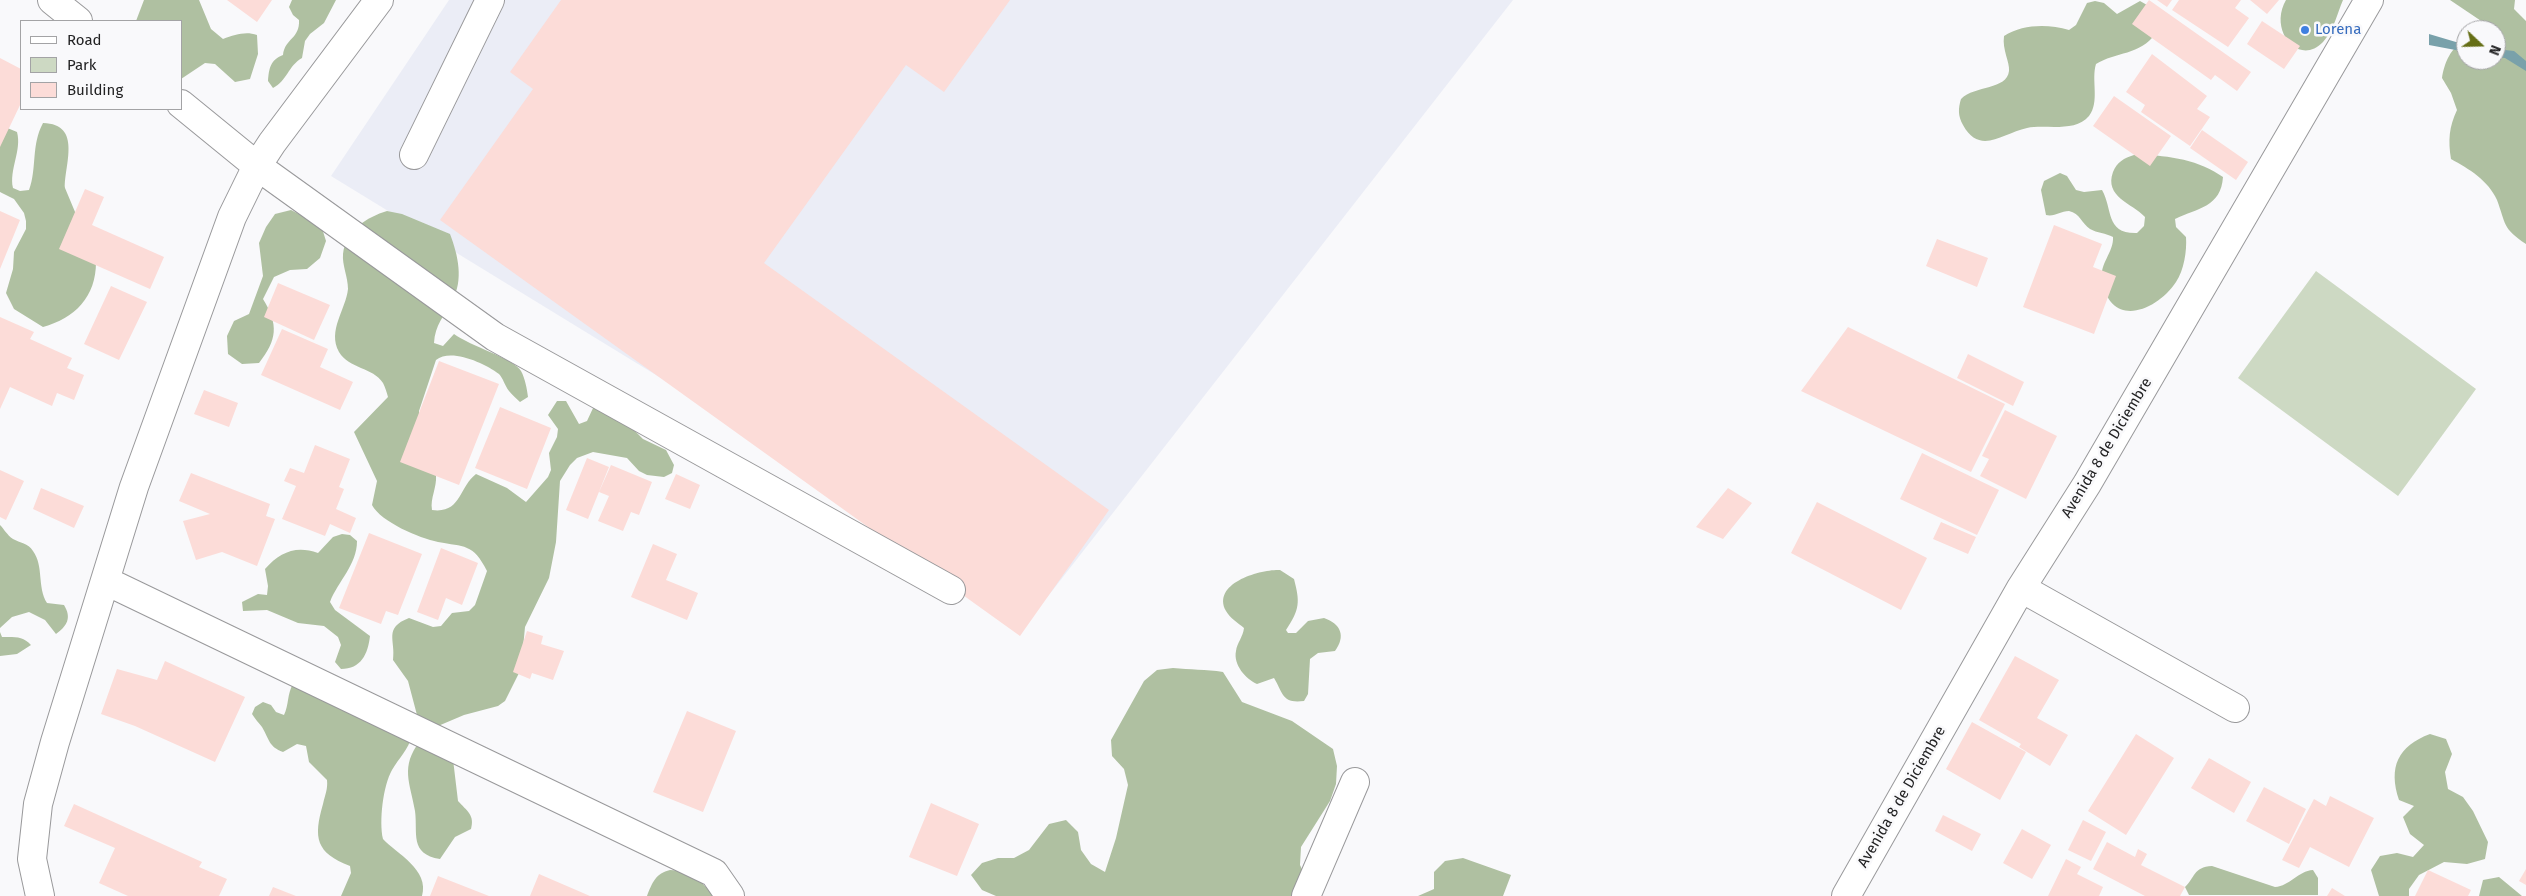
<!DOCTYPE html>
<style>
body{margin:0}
#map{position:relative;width:2526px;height:896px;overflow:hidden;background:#f9f9fb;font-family:"Fira Sans",sans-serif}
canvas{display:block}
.legend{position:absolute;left:20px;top:20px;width:162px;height:90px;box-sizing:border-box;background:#f9f9fb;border:1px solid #a3a3a5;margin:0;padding:6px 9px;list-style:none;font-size:15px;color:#222223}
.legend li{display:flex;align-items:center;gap:10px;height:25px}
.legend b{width:25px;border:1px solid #a3a3a5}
.north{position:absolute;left:2456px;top:20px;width:50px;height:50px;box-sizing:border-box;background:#f9f9fb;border:1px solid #a3a3a5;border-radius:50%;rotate:111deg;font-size:14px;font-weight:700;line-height:20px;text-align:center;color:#222223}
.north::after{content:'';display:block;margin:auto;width:18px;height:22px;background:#656e15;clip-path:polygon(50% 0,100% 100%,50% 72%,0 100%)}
</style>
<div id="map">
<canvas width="2526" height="896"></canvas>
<ul class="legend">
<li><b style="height:6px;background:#fff"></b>Road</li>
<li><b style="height:14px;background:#cdd9c3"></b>Park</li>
<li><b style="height:14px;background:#fcdcd8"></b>Building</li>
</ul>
<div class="north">N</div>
</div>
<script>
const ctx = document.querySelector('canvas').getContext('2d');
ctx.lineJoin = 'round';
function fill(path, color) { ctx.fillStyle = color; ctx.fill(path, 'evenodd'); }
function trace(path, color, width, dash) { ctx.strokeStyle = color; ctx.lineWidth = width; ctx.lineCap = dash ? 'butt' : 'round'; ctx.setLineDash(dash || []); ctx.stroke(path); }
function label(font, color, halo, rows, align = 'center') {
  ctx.font = font + ' "Fira Sans",sans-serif'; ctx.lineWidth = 5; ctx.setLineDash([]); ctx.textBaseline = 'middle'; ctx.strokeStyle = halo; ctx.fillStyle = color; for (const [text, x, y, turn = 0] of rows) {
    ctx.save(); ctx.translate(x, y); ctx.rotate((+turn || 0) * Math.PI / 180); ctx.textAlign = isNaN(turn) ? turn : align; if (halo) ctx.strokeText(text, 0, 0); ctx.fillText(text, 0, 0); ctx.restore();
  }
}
const built = new Path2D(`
 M449,0H1513L1038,609L331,176Z`);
const green = new Path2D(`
 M2316,271L2476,389L2398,496L2238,378Z`);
const forest = new Path2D(`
 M144,0H199L211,29L223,39C235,35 245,31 257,35L258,54L250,79L235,82L215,64L205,63L181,79V21H136Z
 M292,0H336L324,23L310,34L305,41L302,58C288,66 287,81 273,88L268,81C269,69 270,60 283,55C285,38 300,39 299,20L293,15L289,7Z
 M2286,0H2343C2337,14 2334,30 2323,42C2299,67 2268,31 2286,0Z
 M2450,0H2515L2514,9L2526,21V244C2502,228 2506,224 2497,200C2488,180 2469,169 2451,159C2448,140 2449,127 2457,110L2451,93L2442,78C2444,64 2451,45 2466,42V60H2496V36L2502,35Z
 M2095,1L2104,3L2117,14L2140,1L2147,5L2155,34C2141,55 2115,52 2096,64C2091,80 2100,102 2089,116C2075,133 2045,124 2027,128C2003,133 1980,156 1963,125C1958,116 1958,109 1961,99C1975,85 2007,90 2009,71C2010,62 2002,50 2004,36C2023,24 2048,24 2069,30L2076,25L2087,3Z
 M43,123C83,124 64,166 65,188L96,262C96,297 75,318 43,327L14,309L6,293L13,269L14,252L26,229V221L24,213L14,199L0,192V125L17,132C22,151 9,169 13,188L20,191L29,190C37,168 31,145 43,123Z
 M2134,155C2162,154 2199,159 2223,177C2221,207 2198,208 2175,219L2176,227L2186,237C2187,251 2184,270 2176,282C2156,312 2110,329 2102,280C2099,264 2114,252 2113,237C2106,233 2097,233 2090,229C2082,224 2080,213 2069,211C2060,211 2055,217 2046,215L2041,190L2044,181L2060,173L2067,176L2076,190L2084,192L2102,190C2113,209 2105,234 2137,233L2144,226L2145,217C2132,203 2104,197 2113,172C2117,162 2124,158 2134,155Z
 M291,210L321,225L326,241L320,258L307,269L290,270L274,277L263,299C279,325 277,340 259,363L242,364L228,354L227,336L234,321L249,314L263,276L259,243L266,227L275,214Z
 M387,211L402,214L450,234C458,255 464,280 452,301C444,316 435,325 434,343L443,346L454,334C470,346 515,359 521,371C525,378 527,389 528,397L520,402C516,398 512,395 509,391C505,386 503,378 499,374C484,363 451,348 436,360L419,411V420L436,475C437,488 430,498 432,510C461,514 459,487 476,474L507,488L526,502L548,477L551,470L549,453L557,437L558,429L548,415L557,401H566L579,424L587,421L594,406L631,427L643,439L666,450L674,465L672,473L664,477L647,475L639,471L627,458L593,452L577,458L570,465L560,481L556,542L549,578L525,627L521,669L505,701L498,706L464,715L438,726L417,715L408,681L393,660C396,640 383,628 409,618L433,627L441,626L452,613L469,611L475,605L487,571C473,543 464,547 438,542C419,538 381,522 372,505L377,481L354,432L388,397C387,393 385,387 383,383C373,367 349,369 339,352C327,331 346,309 348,289C348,277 342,265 343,254C346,230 367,217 387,211Z
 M0,525C4,529 7,535 13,539C20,543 28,543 33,551C44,566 37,587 47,603L64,605C72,618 67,626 56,634L45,620L29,612L12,617L0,628Z
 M342,534L350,535L357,541C357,565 338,581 330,602L335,610L370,636C368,654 361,669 341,669L335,662L341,645L338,637L324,626L298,623L267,610L243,611L242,602L258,594L267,595L268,586L265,569C280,552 296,545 318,553L333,537Z
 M1280,570L1294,579C1300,602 1300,609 1286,630L1288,633H1296L1308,621L1324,618C1341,624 1346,636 1335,651L1318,653L1310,659L1308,694L1304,701C1282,704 1283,693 1274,678L1257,684C1246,679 1233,665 1236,651C1237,643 1243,637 1244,628C1238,623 1230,618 1226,611C1211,583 1261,569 1280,570Z
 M0,632L2,637C15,637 23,636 31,645L17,654L0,656Z
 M1173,668C1190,670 1206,669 1223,672L1242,702L1292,721L1333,749L1337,766L1336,784L1330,801L1301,847L1300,865L1307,880L1301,896H996L982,890L971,875L982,863L998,858H1014L1029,850L1049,824L1066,820L1078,832L1081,850L1091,864L1105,872L1116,838L1128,785L1124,769L1112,756L1111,740L1144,681L1157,670Z
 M293,684L412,736C408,750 399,758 392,770C383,786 379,821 383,839C396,853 430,870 422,896H341L351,873L350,866C316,853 313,838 323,804C325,795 328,789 327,780L309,762L306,746L297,744L283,752C269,747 269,739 262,727C259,723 255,719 252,714L255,707L263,702L271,705L276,712L284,715C289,705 287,694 293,684Z
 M2430,734L2446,739L2452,754L2445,772L2448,789L2463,797L2473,811L2488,842L2485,859L2467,864L2444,862L2419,875L2409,889V896H2379L2371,870L2380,856L2397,853L2413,857L2424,845L2410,834L2403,817L2414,806L2399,800C2388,767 2398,746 2430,734Z
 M420,741L452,751L458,801C467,811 475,815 471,829L455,837L440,859C409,854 418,833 415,811C410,782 400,767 420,741Z
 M1463,858L1511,875L1503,896H1418L1434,889V872L1445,861Z
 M2212,866L2275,887C2290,886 2298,871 2313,870L2318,878V895H2189L2185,887C2195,878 2193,867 2212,866Z
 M670,870C688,870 704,882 713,896H647C652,883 656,873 670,870Z
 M2499,877L2522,896H2479L2483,880Z`);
const water = new Path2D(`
 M2429,34L2466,45V52L2429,45Z
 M2496,49L2514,51L2526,61V71L2505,58L2496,57Z`);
const building = new Path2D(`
 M227,0H272L257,22Z
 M561,0H1010L944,92L906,65L764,263L1109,510L1020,636L440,220L533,89L510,72Z
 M2149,0L2251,72L2237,91L2215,75L2211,80L2132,24Z
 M2157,0H2172L2167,7Z
 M2179,0H2241L2235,8L2249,18L2228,47L2172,10Z
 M2250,0H2279L2267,14Z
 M2262,21L2300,46L2284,69L2247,44Z
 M2152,54L2207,96L2197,109L2210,117L2190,146L2141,112L2145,105L2126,92Z
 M0,58L21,69V103L0,147Z
 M2114,96L2171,136L2150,166L2093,126Z
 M2202,130L2248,162L2236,180L2190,148Z
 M85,189L104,197L92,225L164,257L150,289L59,249Z
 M0,211L20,220L0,269Z
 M2054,225L2102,244L2093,267L2116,276L2094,334L2023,307Z
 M1937,239L1988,258L1977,287L1926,266Z
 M278,283L330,305L314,340L264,317Z
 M111,286L147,302L119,360L84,344Z
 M0,317L34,332L30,339L72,358L67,368L84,375L74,400L57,393L52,406L10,387L0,409Z
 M1848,327L2005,404L1971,472L1801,391Z
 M282,329L328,349L320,367L353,382L340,410L261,375Z
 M1968,354L2024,382L2013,406L1957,378Z
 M439,361L499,384L459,485L400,462Z
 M204,390L238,403L229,427L194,414Z
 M500,407L551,428L527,489L475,468Z
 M2005,410L2057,436L2026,499L1980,476L1989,459L1982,456Z
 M315,445L350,459L339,487L344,489L336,509L356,518L350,533L330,524L325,536L282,519L296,486L284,481L290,468L304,473Z
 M1922,453L1999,490L1977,535L1900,499Z
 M587,458L609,467L588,519L566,510Z
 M611,465L652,482L639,515L631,512L623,531L598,521L609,496L599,492Z
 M0,470L24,481L6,520L0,517Z
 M191,473L270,504L266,516L275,519L257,566L222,552L196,560L183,521L210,514L179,501Z
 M676,474L700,485L690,509L665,499Z
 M41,488L84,506L74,528L33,509Z
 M1728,488L1752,503L1723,539L1696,527Z
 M1817,502L1927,558L1901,610L1791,553Z
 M1941,522L1976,537L1968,554L1933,539Z
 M369,533L422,554L398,615L386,611L381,624L339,608Z
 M653,544L677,554L666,580L698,593L687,620L631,597Z
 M441,548L478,563L462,605L446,598L438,620L417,612Z
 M527,631L543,636L541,644L564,651L553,680L532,673L530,679L513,672Z
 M2015,656L2059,680L2037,718L2068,735L2050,766L2019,747L2021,744L1979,720Z
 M165,661L245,697L215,762L135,726L101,714L117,669L157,680Z
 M687,711L736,731L703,812L653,792Z
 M1972,722L2026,752L2000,800L1946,769Z
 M2136,734L2174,758L2126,835L2088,811Z
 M2209,758L2251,782L2234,813L2191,788Z
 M2264,787L2306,809L2289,844L2246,821Z
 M2330,796L2374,818L2349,867L2310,847L2299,868L2282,860L2314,799L2326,806Z
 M931,803L979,824L957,876L909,857Z
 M74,804L202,862L199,867L227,879L219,896H128L99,883L115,848L64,826Z
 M1943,815L1981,834L1972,851L1935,831Z
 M2083,820L2106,832L2091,861L2068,850Z
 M2022,829L2051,845L2032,879L2003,863Z
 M2107,842L2135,857L2138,849L2147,854L2141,865L2185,887L2180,896H2145L2093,869Z
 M2066,859L2081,867L2077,874L2103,887L2099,896H2048Z
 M2526,869V885L2519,881Z
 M2428,870L2471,890L2468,896H2415Z
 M539,874L590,896H530Z
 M438,876L489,896H430Z
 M273,887L296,896H269Z
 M2332,888L2345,896H2327Z`);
const minor = new Path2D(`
 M52,0L78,21
 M181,104L257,166L495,337L951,590
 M414,155L490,0
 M106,581L714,873L730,896
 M2021,588L2235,708
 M40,896L32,859L38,804L55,742L134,487L232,217L257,166L272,143L379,0
 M1306,896L1355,782
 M1846,896L2021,588L2087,484L2369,0`);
const markers = [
 [2305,30,5,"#3f7fe0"]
];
const shopNames = [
 ["Lorena",2315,30]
];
const streetNames = [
 ["Avenida 8 de Diciembre",2107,448,-59],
 ["Avenida 8 de Diciembre",1902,797,-60]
];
fill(built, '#ebedf6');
fill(green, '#cdd9c3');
fill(forest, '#afc0a1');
fill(water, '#79a1aa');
fill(building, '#fcdcd8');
trace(minor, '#99999b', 30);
trace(minor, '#fff', 28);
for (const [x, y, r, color] of markers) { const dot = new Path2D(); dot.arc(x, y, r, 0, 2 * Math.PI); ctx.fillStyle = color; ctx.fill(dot); trace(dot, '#f9f9fb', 2); }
label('15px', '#366cbe', '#f9f9fb', shopNames, 'left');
label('15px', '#222223', '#f9f9fb', streetNames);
</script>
